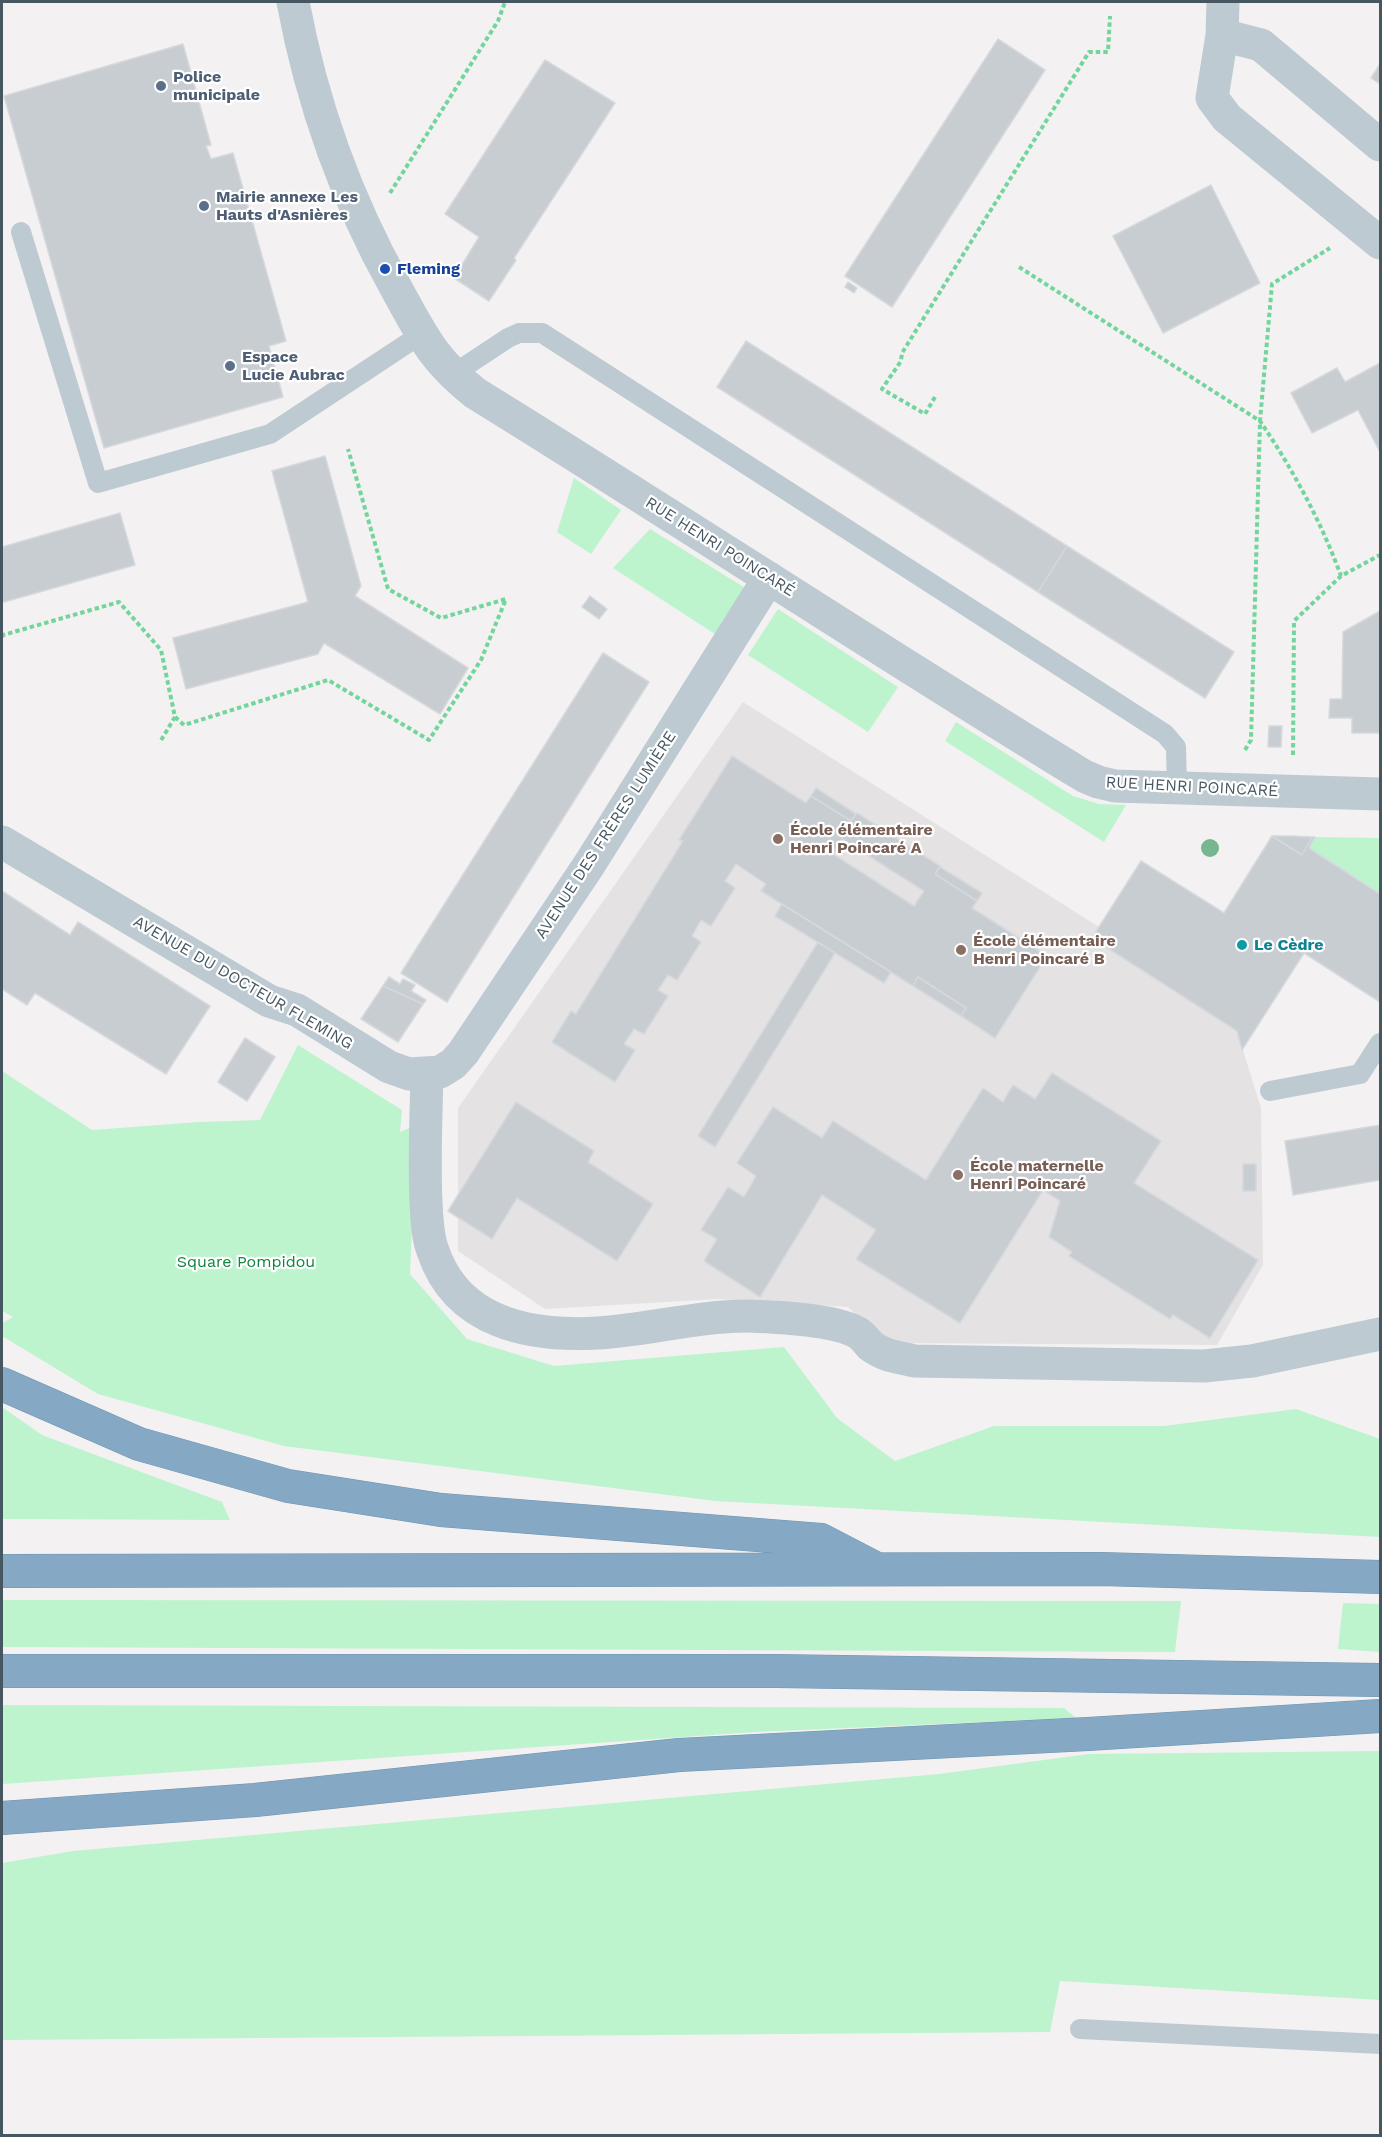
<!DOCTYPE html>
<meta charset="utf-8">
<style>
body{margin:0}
#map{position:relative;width:1382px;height:2137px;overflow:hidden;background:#f4f1f2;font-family:"Work Sans",sans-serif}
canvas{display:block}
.frame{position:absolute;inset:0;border:3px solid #475761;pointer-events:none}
</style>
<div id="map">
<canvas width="1382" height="2137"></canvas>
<div class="frame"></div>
</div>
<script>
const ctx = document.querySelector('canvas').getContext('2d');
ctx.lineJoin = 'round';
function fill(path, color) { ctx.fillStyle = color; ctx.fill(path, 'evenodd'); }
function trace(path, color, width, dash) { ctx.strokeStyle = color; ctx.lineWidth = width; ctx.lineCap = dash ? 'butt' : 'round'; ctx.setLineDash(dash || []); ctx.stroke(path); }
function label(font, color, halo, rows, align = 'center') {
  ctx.font = font + ' "Work Sans",sans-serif'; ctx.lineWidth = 4.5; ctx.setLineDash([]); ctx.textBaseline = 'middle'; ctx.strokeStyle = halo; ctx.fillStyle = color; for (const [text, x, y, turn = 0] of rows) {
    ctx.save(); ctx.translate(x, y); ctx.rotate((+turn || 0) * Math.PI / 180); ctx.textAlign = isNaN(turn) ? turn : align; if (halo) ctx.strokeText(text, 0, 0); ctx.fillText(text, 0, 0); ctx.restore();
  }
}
const education = new Path2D(`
 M743,702L1099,927L1092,938L1237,1031L1261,1108L1263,1265L1217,1345L884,1343L848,1307L718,1299L545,1309L458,1251V1108Z`);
const green = new Path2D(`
 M574,478L621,510L591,554L557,532Z
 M650,529L747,589L718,636L613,568Z
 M778,609L898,687L868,732L748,655Z
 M956,722L1073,796L1099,804L1126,805L1104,842L945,741Z
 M1315,837L1380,838V894L1309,848Z
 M298,1045L402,1110L400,1132L416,1125L410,1274L467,1339L554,1366L784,1347L837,1418L895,1461L994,1426H1164L1296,1409L1380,1439V1537L715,1501L284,1446L98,1394L2,1336V1323L13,1317L2,1311V1071L92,1130L199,1122L260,1120Z
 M2,1407L42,1435L222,1502L230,1520L2,1519Z
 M2,1600L1181,1601L1175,1652L2,1647Z
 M1343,1603L1380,1604V1652L1338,1649Z
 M2,1705L1064,1708L1076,1718L756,1732L2,1784Z
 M1380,1751V2000L1060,1981L1050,2032L2,2040V1863L73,1851L939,1774L1089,1754Z`);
const building = new Path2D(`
 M998,39L1045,70L892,307L845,276Z
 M183,44L211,145L206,146L211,159L233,153L286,341L269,346L283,397L104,448L4,96Z
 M545,60L615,103L514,258L516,260L489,301L454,278L479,237L445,214Z
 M1380,64V84L1371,78Z
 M1211,185L1260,283L1163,333L1113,236Z
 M848,282L857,288L854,293L845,287Z
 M746,341L1067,546L1038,592L717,387Z
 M1380,363V452L1358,410L1312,433L1291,393L1337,368L1345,382Z
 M325,456L361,586L355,596L468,668L440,714L324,643L318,654L186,689L173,638L308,602L272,471Z
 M120,513L135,565L4,602L2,600V547Z
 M1067,546L1234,652L1205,698L1038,592Z
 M590,596L607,609L599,619L582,607Z
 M1380,611V733H1352V718H1329L1330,699H1342L1343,632Z
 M603,653L649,682L447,1002L401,973Z
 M1269,726H1282L1281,747H1268Z
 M732,756L806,803L811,796L851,821L857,813L940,866L935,874L977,901L972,908L1047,956L995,1038L961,1016L966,1008L918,977L913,986L761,891L766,884L736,864L725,881L735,888L711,926L701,920L692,936L701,942L677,980L668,975L658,990L668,996L644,1034L634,1029L624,1044L635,1050L615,1082L552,1042L571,1011L576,1014L683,841L679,840ZM842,839L924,891L914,906L833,854Z
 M816,788L856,814L851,821L811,796Z
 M1272,836L1302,855L1312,837H1315L1309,848L1380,894V1002L1304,953L1242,1050L1237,1031L1092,938L1141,861L1224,913Z
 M1272,836H1292L1312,837L1302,855Z
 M940,867L982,893L977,901L935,874Z
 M2,891L70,935L78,922L210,1006L166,1074L35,993L27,1005L2,989Z
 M782,904L891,972L884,983L775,916Z
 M818,942L835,953L715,1147L698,1136Z
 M389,977L400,984L403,979L415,985L411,991L426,1000L423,1004L383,986Z
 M918,977L966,1008L961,1016L913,986Z
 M383,986L423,1004L398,1042L361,1019Z
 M245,1038L275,1057L247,1101L218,1082Z
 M1052,1073L1161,1141L1134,1183L1258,1260L1210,1338L1173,1315L1170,1319L1069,1256L1072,1252L1049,1237L1060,1201L1043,1190L960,1323L856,1259L876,1230L822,1195L760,1297L704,1261L717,1239L701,1230L728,1187L744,1197L756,1176L737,1163L773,1107L822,1138L833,1121L926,1180L983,1088L1003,1102L1013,1085L1035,1099Z
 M516,1102L594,1151L588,1162L653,1204L617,1261L517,1198L492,1239L448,1211Z
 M1380,1125V1180L1293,1195L1285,1141Z
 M1243,1164H1256V1191H1243Z`);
const path = new Path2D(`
 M390,193L498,21L505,2
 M1019,267L1260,421C1292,468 1321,521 1341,576
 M935,397L925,414L882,389L901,361L902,353L1089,52H1108L1110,16
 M2,637L3,635L119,602L161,650L175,717L160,742
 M175,717L184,725L328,680L429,740L481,660L506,599L441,618L388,589L348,449
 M1245,750L1251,740L1260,421L1272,284L1330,248
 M1293,755L1294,621L1341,576L1380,555`);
const lane = new Path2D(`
 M21,232L98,483L270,434L420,335
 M452,375L508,338L519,333H542L1165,734L1176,747L1177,789
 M1270,1091L1360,1074L1380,1043
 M1080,2029L1380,2044`);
const street = new Path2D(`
 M293,2C312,104 345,197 396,288C422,335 432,359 475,393C679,519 879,651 1084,776L1098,782L1115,786L1380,794
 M1223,2L1222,35L1212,98L1227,118L1380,243
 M1222,35L1261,45L1380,145
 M2,842L269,1001L297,1010L389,1067L409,1074L440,1072L453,1064L463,1053L589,865L769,578
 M427,1075C426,1117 424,1159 426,1202C427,1218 427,1236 433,1251C457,1323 530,1337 598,1333C647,1330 697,1316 747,1316C775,1317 834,1319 858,1333C863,1336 867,1342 871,1346C884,1356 898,1357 914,1361L1204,1366L1252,1361L1380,1334`);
const highway = new Path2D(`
 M2,1384L139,1444L288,1486L441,1510L821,1540L875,1568
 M2,1571L1101,1569L1380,1577
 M2,1671H776L1380,1680
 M2,1818L255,1800L679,1755L1088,1734L1380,1716`);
const trees = [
 [1210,848]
];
const markers = [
 [161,86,6,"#5c6f8a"],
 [204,206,6,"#5c6f8a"],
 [385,269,6,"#1a4fb4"],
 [230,366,6,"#5c6f8a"],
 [778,839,6,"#8d6e63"],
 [1242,945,6,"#0f9aa8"],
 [961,950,6,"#8d6e63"],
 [958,1175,6,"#8d6e63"]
];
const serviceNames = [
 ["Police",173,77],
 ["municipale",173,95],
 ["Mairie annexe Les",216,197],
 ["Hauts d'Asnières",216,215],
 ["Espace",242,357],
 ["Lucie Aubrac",242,375]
];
const transitNames = [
 ["Fleming",397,269]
];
const streetNames = [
 ["RUE HENRI POINCARÉ",720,547,32],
 ["RUE HENRI POINCARÉ",1192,787,3],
 ["AVENUE DES FRÈRES LUMIÈRE",606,835,-57],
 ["AVENUE DU DOCTEUR FLEMING",243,983,30]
];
const educationNames = [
 ["École élémentaire",790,830],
 ["Henri Poincaré A",790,848],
 ["École élémentaire",973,941],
 ["Henri Poincaré B",973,959],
 ["École maternelle",970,1166],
 ["Henri Poincaré",970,1184]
];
const cultureNames = [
 ["Le Cèdre",1254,945]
];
const parkNames = [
 ["Square Pompidou",246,1262]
];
fill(education, '#e5e2e4');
fill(green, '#bdf4ce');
fill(building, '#c8cdd2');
trace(building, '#d5d8dd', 1.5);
trace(highway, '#7094b0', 34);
trace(path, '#72d59c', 4, [4.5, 3]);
trace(lane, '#becad2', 20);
trace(street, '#becad2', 33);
trace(highway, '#85a9c4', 33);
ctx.fillStyle = '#76b690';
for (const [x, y] of trees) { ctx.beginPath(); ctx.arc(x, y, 9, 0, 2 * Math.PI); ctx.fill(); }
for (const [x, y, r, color] of markers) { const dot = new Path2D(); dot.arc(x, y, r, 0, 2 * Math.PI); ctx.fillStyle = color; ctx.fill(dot); trace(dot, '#fff', 2); }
label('bold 16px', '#4e5e75', '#fff', serviceNames, 'left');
label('bold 16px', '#164399', '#fff', transitNames, 'left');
label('16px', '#475761', '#fff', streetNames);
label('bold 16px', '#785e54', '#fff', educationNames, 'left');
label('bold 16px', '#0d838f', '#fff', cultureNames, 'left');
label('16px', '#0f8540', '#fff', parkNames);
</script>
